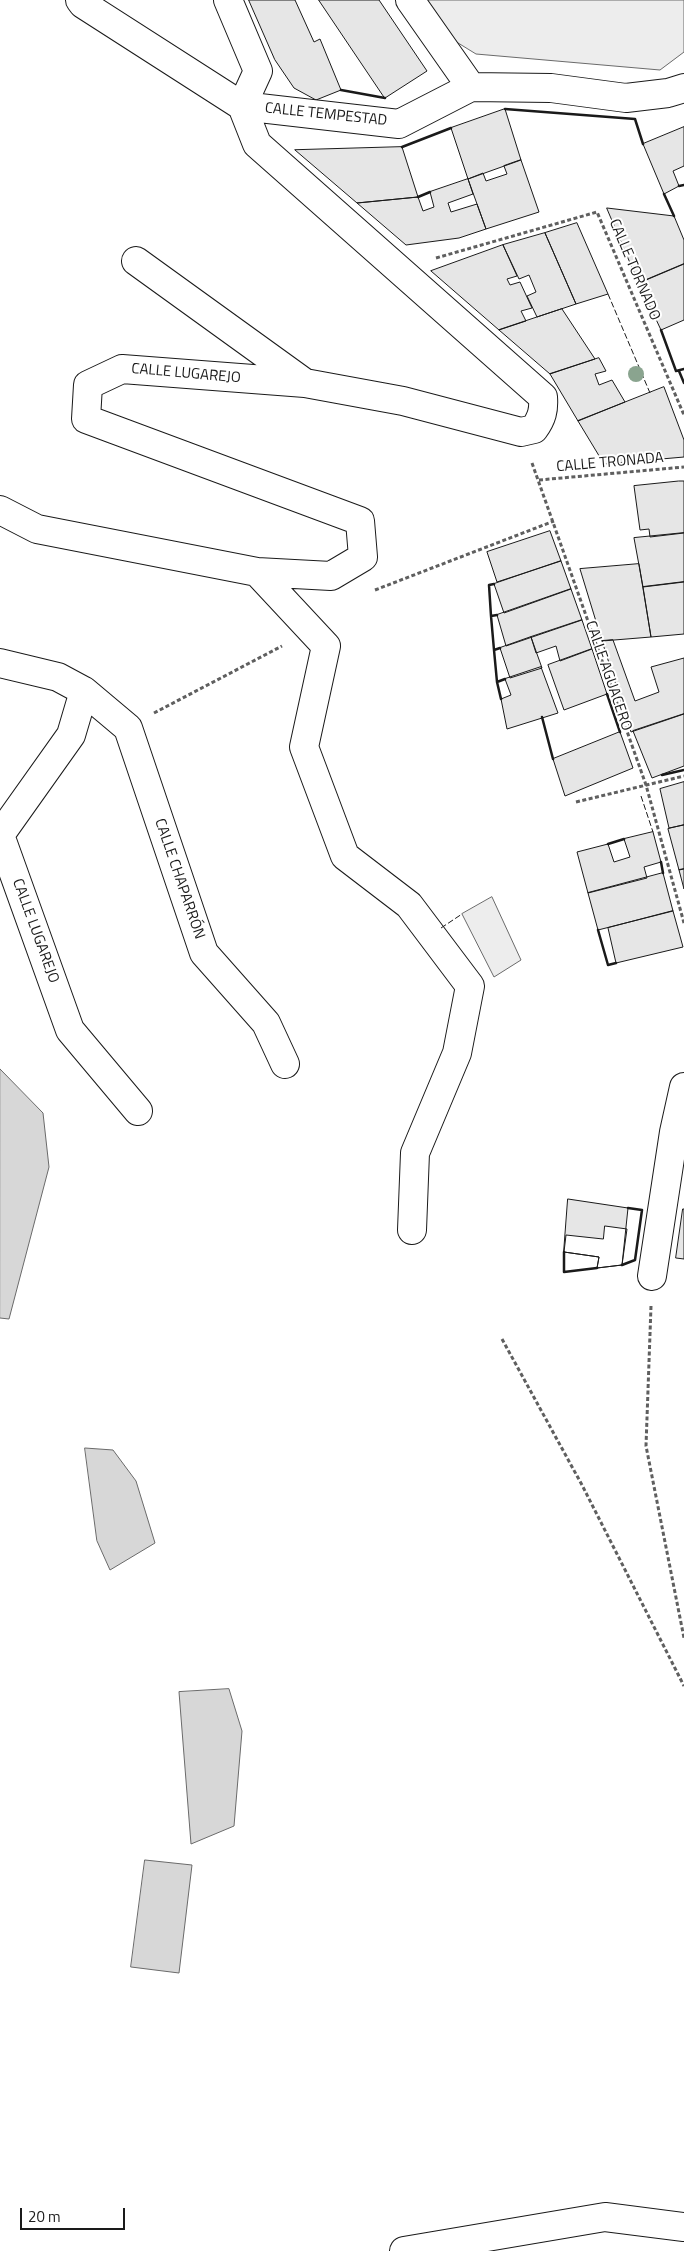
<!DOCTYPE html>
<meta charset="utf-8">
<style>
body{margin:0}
#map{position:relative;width:684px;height:2251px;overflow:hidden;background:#fff;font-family:"Titillium Web",sans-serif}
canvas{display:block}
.scale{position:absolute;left:20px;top:2208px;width:105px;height:22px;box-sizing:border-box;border:2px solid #1a1a1a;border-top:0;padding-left:6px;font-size:15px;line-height:18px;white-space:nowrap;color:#1a1a1a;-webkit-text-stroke:4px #fff;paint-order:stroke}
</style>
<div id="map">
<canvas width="684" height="2251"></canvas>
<div class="scale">20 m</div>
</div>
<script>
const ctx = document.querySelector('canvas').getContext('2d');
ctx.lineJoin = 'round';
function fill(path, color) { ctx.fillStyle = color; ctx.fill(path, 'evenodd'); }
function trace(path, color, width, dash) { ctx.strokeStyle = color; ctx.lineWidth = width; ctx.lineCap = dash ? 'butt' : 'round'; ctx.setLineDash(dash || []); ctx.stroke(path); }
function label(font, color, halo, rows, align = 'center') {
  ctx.font = font + ' "Titillium Web",sans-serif'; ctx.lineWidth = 4; ctx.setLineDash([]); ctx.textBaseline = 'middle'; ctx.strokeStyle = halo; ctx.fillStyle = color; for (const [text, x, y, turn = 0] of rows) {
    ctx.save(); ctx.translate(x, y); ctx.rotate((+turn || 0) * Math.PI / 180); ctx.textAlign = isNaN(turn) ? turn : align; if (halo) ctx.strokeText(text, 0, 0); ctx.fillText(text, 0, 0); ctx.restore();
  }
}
const green = new Path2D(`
 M426,0H684V52L660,70L476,54L450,38Z
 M492,897L521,960L494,977L462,914Z`);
const water = new Path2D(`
 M0,1069L43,1113L49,1167L9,1319L0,1318Z
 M85,1448L113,1450L136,1481L155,1543L110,1570L97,1541Z
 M229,1689L242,1731L234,1826L191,1844L179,1692Z
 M145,1860L192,1865L179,1973L131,1967Z`);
const building = new Path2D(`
 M249,0H295L314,42L320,39L341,90L316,100L294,88L275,60Z
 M319,0H379L427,71L385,98Z
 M505,109L521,160L468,179L451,128Z
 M684,127V166L673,171L679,186L664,194L643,144Z
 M402,147L418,197L357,203L295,150Z
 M521,160L539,212L486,229L468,179L483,173L486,181L507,174L504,166Z
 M468,179L473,194L448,203L451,212L477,204L486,229L459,238L406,245L357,203L418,197L423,211L434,207L430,192Z
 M607,208L674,216L684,240V264L639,283Z
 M577,223L608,294L576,304L545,233Z
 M545,233L576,304L537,317L527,296L536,292L529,275L519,279L503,245Z
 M503,245L517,276L507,279L510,285L520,282L532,308L521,311L526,321L499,330L431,271Z
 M684,264V320L661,330L639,283Z
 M562,309L595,359L550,374L499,330Z
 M599,358L606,371L595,374L599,385L612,380L625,402L578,421L550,374Z
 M664,387L684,440V457L604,464L578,421Z
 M679,481H684V533L650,537L649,529L640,530L634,486Z
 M550,531L561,561L497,582L487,552Z
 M684,533V582L643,587L634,538Z
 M561,561L571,589L504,613L494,584Z
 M639,564L651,637L602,641L580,569Z
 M684,582V634L651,637L643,587Z
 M571,589L582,620L506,646L497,615Z
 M582,620L592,649L560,661L556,646L536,653L531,637Z
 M531,637L542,668L510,678L500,648Z
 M613,640L635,701L659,692L651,667L684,658V714L631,732L602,641Z
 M592,649L607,694L564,710L548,665Z
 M541,667L558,713L507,729L501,699L511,695L505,679Z
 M684,714V766L652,778L633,731Z
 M620,732L633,768L565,796L553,759Z
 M684,782V825L669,828L660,789Z
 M684,825V869L679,870L668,829Z
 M653,832L661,862L644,867L647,878L588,893L577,852L608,844L614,862L630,857L624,839Z
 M684,869V889L679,870Z
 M663,873L673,911L598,930L588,893Z
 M673,911L683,947L616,963L608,928Z
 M568,1199L628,1208L622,1265L597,1268L599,1257L564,1252Z
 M683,1209H684V1259L676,1258Z
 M605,1226L627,1229L622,1265L597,1268L599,1257L564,1252L566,1235L603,1239Z`);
const path = new Path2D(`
 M436,258L597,212L684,415
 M532,463L646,785L684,923
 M539,480L684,467
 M375,590L554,521
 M154,713L282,646
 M576,802L684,776
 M651,1306L646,1446L684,1638
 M502,1339L582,1485L684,1686`);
const minor = new Path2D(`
 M80,0L83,4L242,106L399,124L471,87L551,88L626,98L668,93L684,88
 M228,0L258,71L242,106
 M410,0L471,87
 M136,261L305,383
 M0,510L37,529L257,572L331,576L363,557L360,521L86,419L88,385L122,369L305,383L403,401L521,432L534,429C542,418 544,410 543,397L257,144L242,106
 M257,572L326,646L304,747L345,856L409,905L470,986L457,1053L415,1153L412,1230
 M0,663L58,677L84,691L71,735L0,835L70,1030L138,1111
 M84,691L128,728L204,953L266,1023L285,1064
 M652,1276L674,1132L684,1087
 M404,2251L605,2217L684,2227`);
const fence = new Path2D(`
 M608,294L650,393
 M641,796L653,832
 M441,928L462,914`);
const wall = new Path2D(`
 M341,90L385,98
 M505,109L635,119L643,144
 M402,147L451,128
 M679,186L684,185
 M664,194L674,216
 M418,197L430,192
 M661,330L676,371L684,369
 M679,371L684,383
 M494,584L489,585L491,616L497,615
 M491,616L494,650
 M497,682L494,650L500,648
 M607,694L620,732
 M501,699L497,682L505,679
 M542,717L553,759
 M662,775L684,770
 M608,844L624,839
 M661,862L663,873
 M598,930L608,965L616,963
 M564,1252V1272L597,1268
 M622,1265L635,1260L642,1210L628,1208`);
const trees = [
 [636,374]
];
const streetNames = [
 ["CALLE TEMPESTAD",326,115,6],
 ["CALLE TORNADO",634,270,67],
 ["CALLE LUGAREJO",186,374,5],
 ["CALLE TRONADA",610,463,-5],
 ["CALLE AGUACERO",608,676,71],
 ["CALLE CHAPARRÓN",179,879,71],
 ["CALLE LUGAREJO",35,931,70]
];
fill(green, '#ededed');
trace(green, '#6a6a6a', 1);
fill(water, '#d7d7d7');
trace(water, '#6a6a6a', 1);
fill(building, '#e6e6e6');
trace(building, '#1a1a1a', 1);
trace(minor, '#1a1a1a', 30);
trace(path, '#5f5f5f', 3, [4, 2.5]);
trace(minor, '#fff', 28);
trace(fence, '#1a1a1a', 1, [6, 2.5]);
trace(wall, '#1a1a1a', 2.5);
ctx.fillStyle = '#8aa48f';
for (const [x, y] of trees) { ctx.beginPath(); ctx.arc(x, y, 8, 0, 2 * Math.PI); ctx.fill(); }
label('15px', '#1a1a1a', '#fff', streetNames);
</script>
